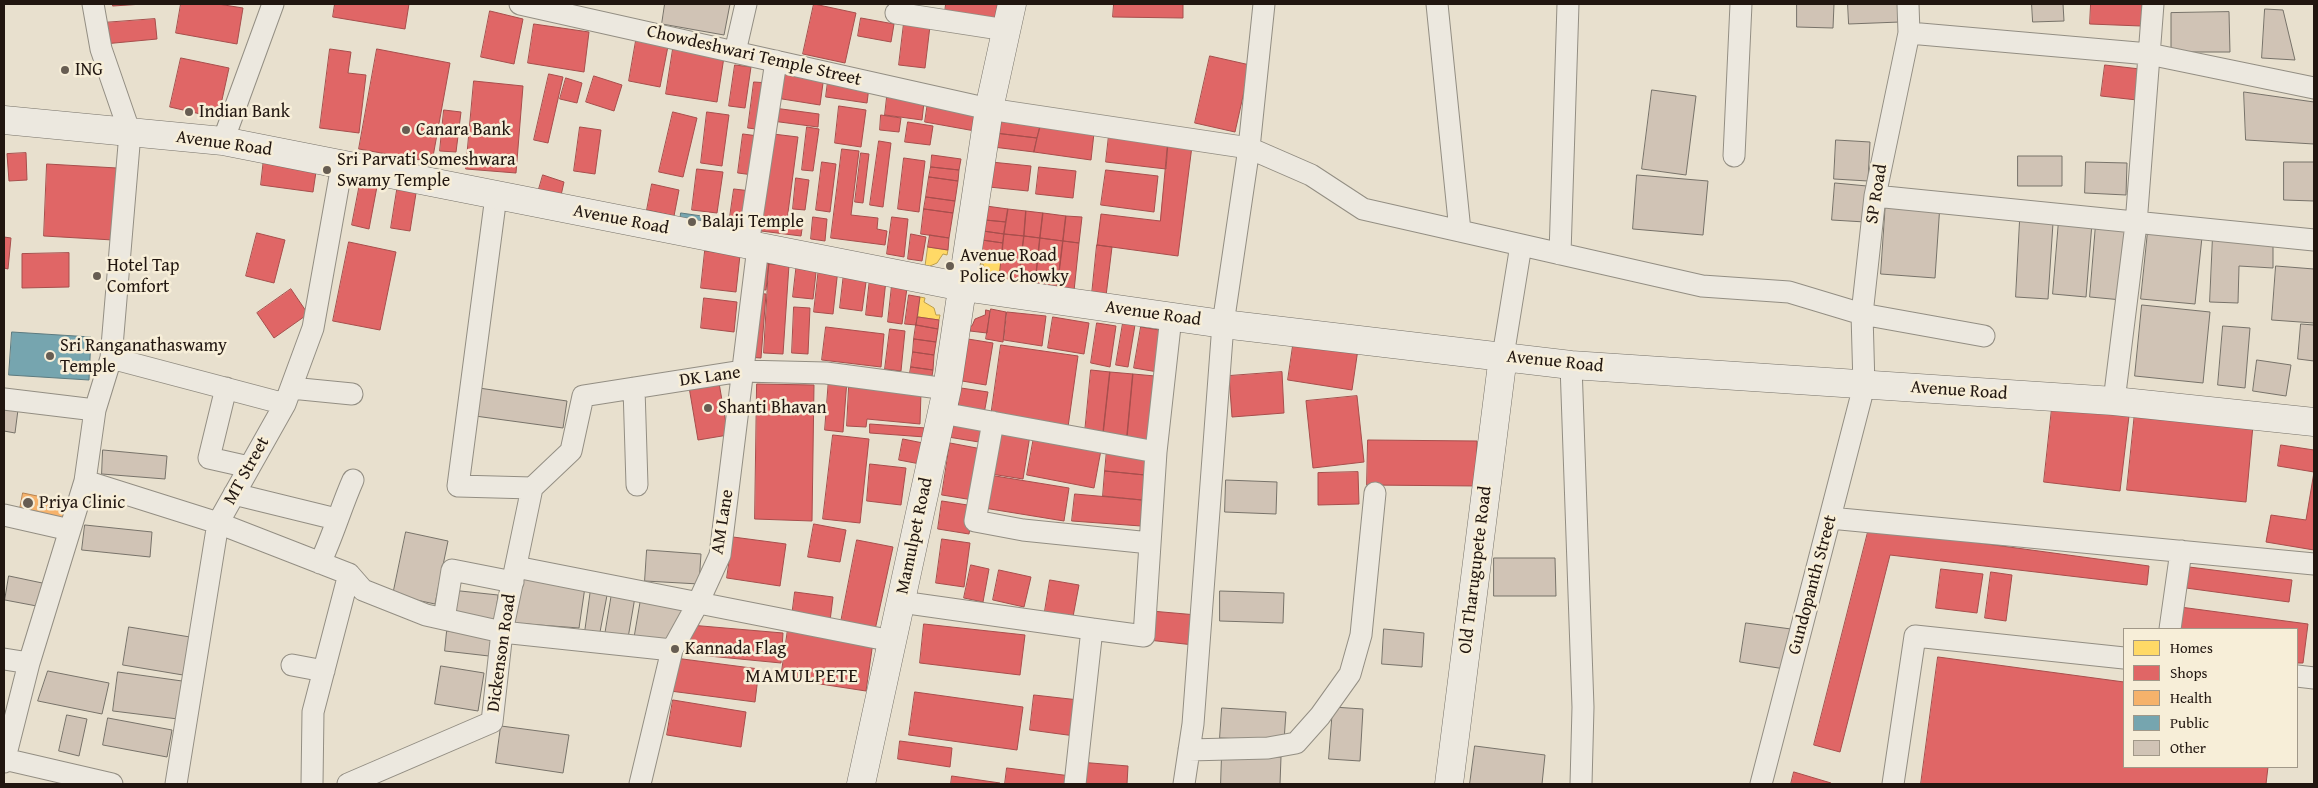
<!DOCTYPE html>
<style>
body{margin:0}
#map{position:relative;width:2318px;height:788px;overflow:hidden;background:#e8e0ce;font-family:"Gentium Book Plus",serif}
canvas{display:block}
.frame{position:absolute;inset:0;border:5px solid #211610;pointer-events:none}
.legend{position:absolute;left:2123px;top:628px;width:175px;height:140px;box-sizing:border-box;background:#f7eed8;border:1px solid #a19888;margin:0;padding:6px 9px;list-style:none;font-size:15px;color:#211610}
.legend li{display:flex;align-items:center;gap:10px;height:25px}
.legend b{width:25px;border:1px solid #a19888}
</style>
<div id="map">
<canvas width="2318" height="788"></canvas>
<div class="frame"></div>
<ul class="legend">
<li><b style="height:14px;background:#ffd966"></b>Homes</li>
<li><b style="height:14px;background:#e06666"></b>Shops</li>
<li><b style="height:14px;background:#f6b26b"></b>Health</li>
<li><b style="height:14px;background:#76a5af"></b>Public</li>
<li><b style="height:14px;background:#d0c3b5"></b>Other</li>
</ul>
</div>
<script>
const ctx = document.querySelector('canvas').getContext('2d');
ctx.lineJoin = 'round';
function fill(path, color) { ctx.fillStyle = color; ctx.fill(path, 'evenodd'); }
function trace(path, color, width, dash) { ctx.strokeStyle = color; ctx.lineWidth = width; ctx.lineCap = dash ? 'butt' : 'round'; ctx.setLineDash(dash || []); ctx.stroke(path); }
function label(font, color, halo, rows, align = 'center') {
  ctx.font = font + ' "Gentium Book Plus",serif'; ctx.lineWidth = 5; ctx.setLineDash([]); ctx.textBaseline = 'middle'; ctx.strokeStyle = halo; ctx.fillStyle = color; for (const [text, x, y, turn = 0] of rows) {
    ctx.save(); ctx.translate(x, y); ctx.rotate((+turn || 0) * Math.PI / 180); ctx.textAlign = isNaN(turn) ? turn : align; if (halo) ctx.strokeText(text, 0, 0); ctx.fillText(text, 0, 0); ctx.restore();
  }
}
const homes = new Path2D(`
 M928,247L948,250L947,255L943,254L937,263L930,266L929,270L925,269Z
 M981,251L1002,254L999,282L994,281L995,277L985,272L983,264H979Z
 M920,297L925,298L924,302L934,308L936,315H940L939,320L918,317Z`);
const shops = new Path2D(`
 M113,4H143L113,6Z
 M181,4H218L243,8L237,44L176,33Z
 M335,4H409L405,29L333,17Z
 M814,4L856,13L845,63L803,54Z
 M946,4H1000L996,24L945,13Z
 M1114,4H1183V18L1113,17Z
 M2091,4H2142L2141,26L2090,24Z
 M490,11L523,19L514,64L481,57Z
 M861,18L894,24L891,42L858,36Z
 M155,19L157,39L104,44L102,23Z
 M904,23L930,26L925,68L899,65Z
 M534,24L589,32L584,72L528,63Z
 M637,35L669,41L660,87L629,81Z
 M330,49L351,52L348,73L366,75L359,133L320,128Z
 M377,49L450,63L432,162L359,149Z
 M673,49L724,57L717,102L666,94Z
 M1210,56L1250,65L1235,132L1195,123Z
 M181,58L229,68L218,118L170,107Z
 M735,65L751,67L745,108L729,106Z
 M2105,65L2140,69L2137,100L2101,96Z
 M780,70L824,76L820,105L776,98Z
 M549,74L563,77L548,143L534,140Z
 M594,76L622,85L614,111L586,102Z
 M566,78L582,83L577,103L560,99Z
 M474,81L523,86L516,173L466,169Z
 M828,81L869,87L867,103L826,97Z
 M754,82L769,83L763,130L748,128Z
 M887,97L924,102L922,120L885,115Z
 M928,102L978,110L975,131L925,122Z
 M839,106L866,110L861,147L835,143Z
 M774,108L819,114L818,127L772,121Z
 M444,110L461,112L456,152L440,151Z
 M673,112L697,118L683,177L659,172Z
 M707,112L729,115L722,166L701,163Z
 M881,115L901,118L899,132L880,130Z
 M997,121L1040,127L1037,138L995,133Z
 M908,122L933,126L930,145L905,142Z
 M580,127L601,130L595,174L574,171Z
 M807,127L819,129L813,171L802,170Z
 M1040,127L1094,133L1091,160L1034,152Z
 M995,133L1037,138L1034,152L993,147Z
 M743,134L758,136L753,175L738,173Z
 M773,134L798,137L787,220L803,222L801,236L761,231Z
 M1109,135L1168,143L1166,169L1106,162Z
 M879,141L891,143L883,207L870,205Z
 M1168,143L1192,146L1178,256L1097,245L1101,214L1160,221Z
 M842,149L859,151L851,215L878,218L877,229L887,231L885,245L831,238Z
 M26,153L27,180L9,181L7,154Z
 M861,153L869,154L863,203L855,202Z
 M932,155L961,159L959,170L931,167Z
 M264,158L317,165L313,192L261,185Z
 M904,158L925,161L919,212L898,209Z
 M822,162L836,164L830,212L816,210Z
 M991,162L1031,166L1028,191L989,187Z
 M47,164L117,168L113,240L44,236Z
 M931,167L959,170L958,181L929,177Z
 M1039,167L1076,171L1073,198L1036,194Z
 M697,169L723,172L717,213L692,210Z
 M1106,170L1158,176L1154,212L1101,205Z
 M362,173L379,176L369,229L352,225Z
 M543,175L564,182L560,200L537,196Z
 M929,177L958,181L955,201L926,197Z
 M796,178L809,180L805,210L793,209Z
 M398,184L417,187L410,231L391,228Z
 M652,184L679,190L674,216L647,210Z
 M734,189L751,191L746,234L728,231Z
 M926,197L955,201L953,213L924,209Z
 M986,206L1008,209L1006,222L985,220Z
 M924,209L953,213L949,238L921,234Z
 M1008,209L1026,211L1024,236L1004,234Z
 M1026,211L1043,213L1040,238L1024,236Z
 M1043,213L1066,216L1063,241L1040,238Z
 M1066,216L1082,217L1079,243L1063,241Z
 M813,217L827,219L825,241L811,239Z
 M892,217L908,219L904,257L887,254Z
 M985,220L1006,222L1004,234L983,231Z
 M983,231L1004,234L1003,243L982,240Z
 M257,233L285,240L274,283L246,276Z
 M911,234L926,237L922,261L908,259Z
 M1004,234L1024,236L1018,285L999,282Z
 M930,235L949,238L948,250L928,247Z
 M1024,236L1040,238L1035,286L1018,285Z
 M4,237L11,238L8,269L4,268Z
 M1040,238L1063,241L1057,290L1035,286Z
 M982,240L1003,243L1002,254L981,251Z
 M1063,241L1079,243L1074,291L1057,290Z
 M349,242L396,252L380,330L333,321Z
 M1097,245L1112,247L1106,296L1092,294Z
 M705,251L740,255L736,292L701,288Z
 M69,253V287L22,288V254Z
 M757,261L769,263L766,290L754,289Z
 M797,262L817,264L813,299L793,297Z
 M769,264L789,265L783,354L764,353Z
 M819,267L838,269L833,314L814,312Z
 M844,273L867,275L862,311L840,308Z
 M870,278L886,280L882,317L866,315Z
 M892,285L907,288L902,324L888,322Z
 M291,289L308,314L274,338L257,313Z
 M753,293L766,294L761,358L747,357Z
 M909,295L920,297L916,325L905,324Z
 M704,298L737,302L734,332L701,328Z
 M794,307L810,308L808,354L792,353Z
 M991,309L1006,312L1003,342L986,339Z
 M986,310L990,311L987,333L970,331V326H972L975,319L985,315Z
 M1007,312L1046,316L1042,346L1004,340Z
 M918,317L939,320L938,329L916,325Z
 M1053,317L1089,323L1084,354L1048,348Z
 M1097,323L1116,326L1110,367L1091,363Z
 M1123,323L1135,325L1128,367L1116,365Z
 M916,325L938,329L936,342L914,339Z
 M826,327L884,334L881,367L822,360Z
 M1141,327L1165,331L1158,372L1134,368Z
 M890,329L905,331L901,371L885,369Z
 M914,339L936,342L934,355L913,352Z
 M968,339L993,343L986,385L962,381Z
 M1294,339L1358,349L1352,390L1288,380Z
 M1001,345L1078,356L1068,427L991,416Z
 M913,352L934,355L933,370L911,367Z
 M911,367L933,370L931,382L909,379Z
 M1091,370L1110,372L1103,435L1085,432Z
 M1110,372L1133,374L1127,438L1103,435Z
 M1282,372L1284,413L1232,417L1229,376Z
 M1133,374L1155,376L1148,440L1127,438Z
 M718,377L728,435L698,440L688,381Z
 M829,378L847,380L843,432L825,430Z
 M757,384L814,385L812,521L755,519Z
 M849,387L921,392L920,424L867,419L866,427L847,426Z
 M961,388L988,392L984,414L958,410Z
 M1357,396L1364,462L1313,468L1306,401Z
 M2052,408L2129,416L2120,491L2044,482Z
 M2135,412L2253,425L2246,502L2127,490Z
 M952,418L987,424L985,443L948,437Z
 M870,424L926,428L925,437L870,433Z
 M1000,424L1031,429L1023,479L991,474Z
 M833,435L869,439L860,523L823,519Z
 M1034,437L1101,450L1094,488L1027,475Z
 M903,439L923,443L920,464L899,460Z
 M1368,440L1477,441V486L1367,485Z
 M950,443L982,449L973,500L942,495Z
 M2281,445L2314,450V550L2266,542L2271,515L2306,520L2314,472L2278,466Z
 M1107,450L1147,454L1145,475L1105,471Z
 M870,464L906,468L901,505L867,501Z
 M1105,471L1145,475L1142,500L1103,496Z
 M1358,472L1359,504L1318,505V473Z
 M989,475L1069,488L1064,521L984,508Z
 M1075,494L1142,500L1141,526L1072,521Z
 M942,501L974,506L969,534L938,529Z
 M814,524L846,530L840,562L808,557Z
 M1869,528L2149,566L2147,585L1890,555L1840,752L1814,745Z
 M733,537L786,544L780,586L727,578Z
 M942,539L970,543L964,587L936,583Z
 M857,540L893,547L875,630L841,622Z
 M971,565L989,569L983,602L964,598Z
 M2189,567L2292,580L2289,602L2186,588Z
 M1941,569L1983,574L1977,613L1936,608Z
 M999,570L1031,577L1024,607L993,600Z
 M1991,572L2012,575L2006,621L1985,618Z
 M1050,580L1079,585L1072,622L1044,617Z
 M795,592L833,597L830,621L792,616Z
 M2180,607L2308,624L2303,663H2297V629H2178Z
 M1151,611L1197,615L1194,645L1148,640Z
 M924,624L1025,635L1020,675L920,663Z
 M690,625L783,633L781,663L688,654Z
 M788,629L873,642L866,691L781,678Z
 M1938,657L2124,682V767H2268L2266,784H1921Z
 M675,658L759,669L755,702L670,691Z
 M915,692L1023,707L1017,750L909,735Z
 M1034,695L1079,700L1075,736L1030,730Z
 M673,700L746,712L741,747L667,735Z
 M900,741L952,748L950,767L898,759Z
 M1079,762L1128,766L1127,784H1078Z
 M1007,768L1071,776L1070,784H1005Z
 M1794,772L1831,783V784H1791Z
 M952,776L1000,783V784H951Z`);
const health = new Path2D(`
 M23,493L70,503L66,520L20,509Z`);
const public = new Path2D(`
 M681,213L716,218L715,227L680,222Z
 M12,332L91,337L89,380L9,375Z`);
const building = new Path2D(`
 M665,4H730L724,35L662,24Z
 M1797,4H1834L1833,28L1797,27Z
 M1848,4H1899L1900,22L1849,24Z
 M2032,4H2063L2064,21L2033,22Z
 M2265,9L2283,10L2295,60L2262,58Z
 M2229,12L2230,52H2171V13Z
 M1652,90L1696,96L1686,175L1642,169Z
 M2244,92L2314,102V144L2246,140Z
 M1836,140L1870,142L1868,181L1834,179Z
 M2018,156H2062V186H2018Z
 M2086,162L2127,163L2126,195L2085,193Z
 M2284,162H2314V201L2284,200Z
 M1637,175L1708,181L1703,235L1633,229Z
 M1835,183L1867,186L1865,222L1832,220Z
 M1886,200L1940,204L1935,278L1881,274Z
 M2020,220L2053,223L2048,299L2016,297Z
 M2059,220L2092,223L2086,297L2053,294Z
 M2096,224L2128,227L2122,300L2090,297Z
 M2148,231L2202,237L2195,304L2141,299Z
 M2213,235L2273,237V268L2239,266L2238,303L2210,302Z
 M2276,266L2314,269V323L2272,320Z
 M2142,305L2210,312L2203,383L2135,376Z
 M2301,324L2314,325V361L2298,359Z
 M2223,326L2250,328L2245,388L2218,385Z
 M2257,360L2291,365L2286,396L2253,391Z
 M479,388L567,401L563,428L475,416Z
 M4,400L19,402L15,433L4,431Z
 M103,450L167,456L165,479L102,474Z
 M1226,480L1277,482L1276,514L1225,512Z
 M85,525L152,532L150,557L82,550Z
 M406,532L448,541L435,604L393,595Z
 M647,550L701,554L699,584L645,581Z
 M1494,558H1555L1556,596H1494Z
 M9,576L47,584L42,607L5,600Z
 M521,576L585,587L579,628L513,623Z
 M591,589L608,590L600,632H585Z
 M451,590L498,595L495,623L448,618Z
 M1220,591L1284,593L1283,623L1220,621Z
 M612,593L635,597L628,638L605,635Z
 M641,599L688,606L668,643L634,640Z
 M1746,623L1791,629L1785,669L1740,662Z
 M129,627L190,637L183,675L123,665Z
 M1384,629L1424,633L1422,667L1382,664Z
 M447,631L492,637L489,656L445,651Z
 M441,666L484,673L478,711L435,704Z
 M48,671L109,683L102,714L38,701Z
 M118,672L182,681L178,719L113,711Z
 M1333,707L1363,709L1360,761L1329,759Z
 M1222,708L1286,712L1284,741L1220,738Z
 M67,715L87,719L79,756L59,751Z
 M108,718L172,730L167,757L103,745Z
 M501,726L569,735L563,773L496,763Z
 M1475,746L1545,755L1542,784H1470Z
 M1222,754L1281,757L1280,784H1221Z`);
const street = new Path2D(`
 M520,4L989,109L1249,148L1311,175L1363,209L1702,286L1789,292L1862,314L1984,336
 M1437,4L1460,231
 M896,13L1006,30
 M1909,33L2149,54L2314,88
 M735,52L746,4
 M223,141L273,4
 M1734,156L1741,4
 M496,196L458,486L532,488
 M1875,196L2314,240
 M748,245L776,61
 M1560,254L1568,4
 M1503,356L1521,245
 M111,358L285,404
 M1571,365L1583,707L1581,784
 M226,388L209,458L249,467
 M291,388L352,394
 M634,388L637,485
 M4,399L95,410
 M2114,401L2136,224L2153,4
 M942,413L1156,452
 M993,422L975,521L1023,530L1150,543
 M85,481L218,523L349,574L363,590L426,615L502,632L672,650
 M532,488L571,451L583,396L742,371L826,373L947,389
 M234,494L336,519
 M4,515L70,530
 M1830,518L2314,564
 M320,563C333,536 341,507 353,480
 M516,567L892,641
 M901,602L1092,629
 M444,619L452,570L513,582
 M2170,629L2181,551
 M4,659L29,663
 M292,665L324,671
 M2297,676L2314,678
 M1189,750L1268,748L1296,743L1320,716L1350,674L1361,635L1375,493
 M4,759L112,784
 M4,762L29,663L85,481L95,410L111,358L130,133L101,49L93,4
 M176,784L218,523L285,404L313,328L342,165
 M312,784L313,712L349,574
 M348,784L492,722L502,632L532,488
 M640,784L672,650L698,603L720,555L758,247
 M1075,784L1092,629L1144,636L1156,452L1171,317
 M1184,784L1193,724L1223,324L1249,148L1264,4
 M1761,784L1864,386L1862,314L1875,196L1909,33L1908,4
 M1893,784L1915,636L2124,658`);
const secondary = new Path2D(`
 M4,120L223,141L963,287L1223,324L1571,365L2114,401L2314,422
 M861,784L947,389L989,109L1012,4
 M1449,784L1503,356`);
const markers = [
 [65,70,5,"#675d52"],
 [189,112,5,"#675d52"],
 [406,130,5,"#675d52"],
 [327,170,5,"#675d52"],
 [692,222,5,"#675d52"],
 [950,266,5,"#675d52"],
 [97,276,5,"#675d52"],
 [50,356,5,"#675d52"],
 [708,408,5,"#675d52"],
 [28,503,6,"#675d52"],
 [675,649,5,"#675d52"]
];
const streetNames = [
 ["Chowdeshwari Temple Street",754,56,13],
 ["Avenue Road",224,144,8],
 ["SP Road",1877,194,-81],
 ["Avenue Road",621,220,11],
 ["Avenue Road",1153,314,8],
 ["Avenue Road",1555,362,6],
 ["DK Lane",710,377,-8],
 ["Avenue Road",1959,391,4],
 ["MT Street",247,471,-61],
 ["AM Lane",723,522,-81],
 ["Mamulpet Road",915,536,-78],
 ["Old Tharugupete Road",1476,570,-83],
 ["Gundopanth Street",1813,585,-75],
 ["Dickenson Road",502,653,-82]
];
const poiNames = [
 ["ING",75,70],
 ["Indian Bank",199,112],
 ["Canara Bank",416,130],
 ["Sri Parvati Someshwara",337,160],
 ["Swamy Temple",337,181],
 ["Balaji Temple",702,222],
 ["Avenue Road",960,256],
 ["Police Chowky",960,277],
 ["Hotel Tap",107,266],
 ["Comfort",107,287],
 ["Sri Ranganathaswamy",60,346],
 ["Temple",60,367],
 ["Shanti Bhavan",718,408],
 ["Priya Clinic",39,503],
 ["Kannada Flag",685,649]
];
const neighbourhoodNames = [
 ["MAMULPETE",802,677]
];
fill(homes, '#ffd966');
trace(homes, '#bc9e4c', 1);
fill(shops, '#e06666');
trace(shops, '#a74e4c', 1);
fill(health, '#f6b26b');
trace(health, '#b68350', 1);
fill(public, '#76a5af');
trace(public, '#5c7a7f', 1);
fill(building, '#d0c3b5');
trace(building, '#777269', 1);
trace(street, '#938e83', 23);
trace(secondary, '#777269', 29);
trace(street, '#ece8df', 21);
trace(secondary, '#ece8df', 28);
for (const [x, y, r, color] of markers) { const dot = new Path2D(); dot.arc(x, y, r, 0, 2 * Math.PI); ctx.fillStyle = color; ctx.fill(dot); trace(dot, '#f7eed8', 2); }
label('18px', '#211610', '#f7eed8', streetNames);
label('18px', '#211610', '#f7eed8', poiNames, 'left');
ctx.letterSpacing = '1px';
label('19px', '#211610', '#f7eed8', neighbourhoodNames);
ctx.letterSpacing = '0px';
</script>
